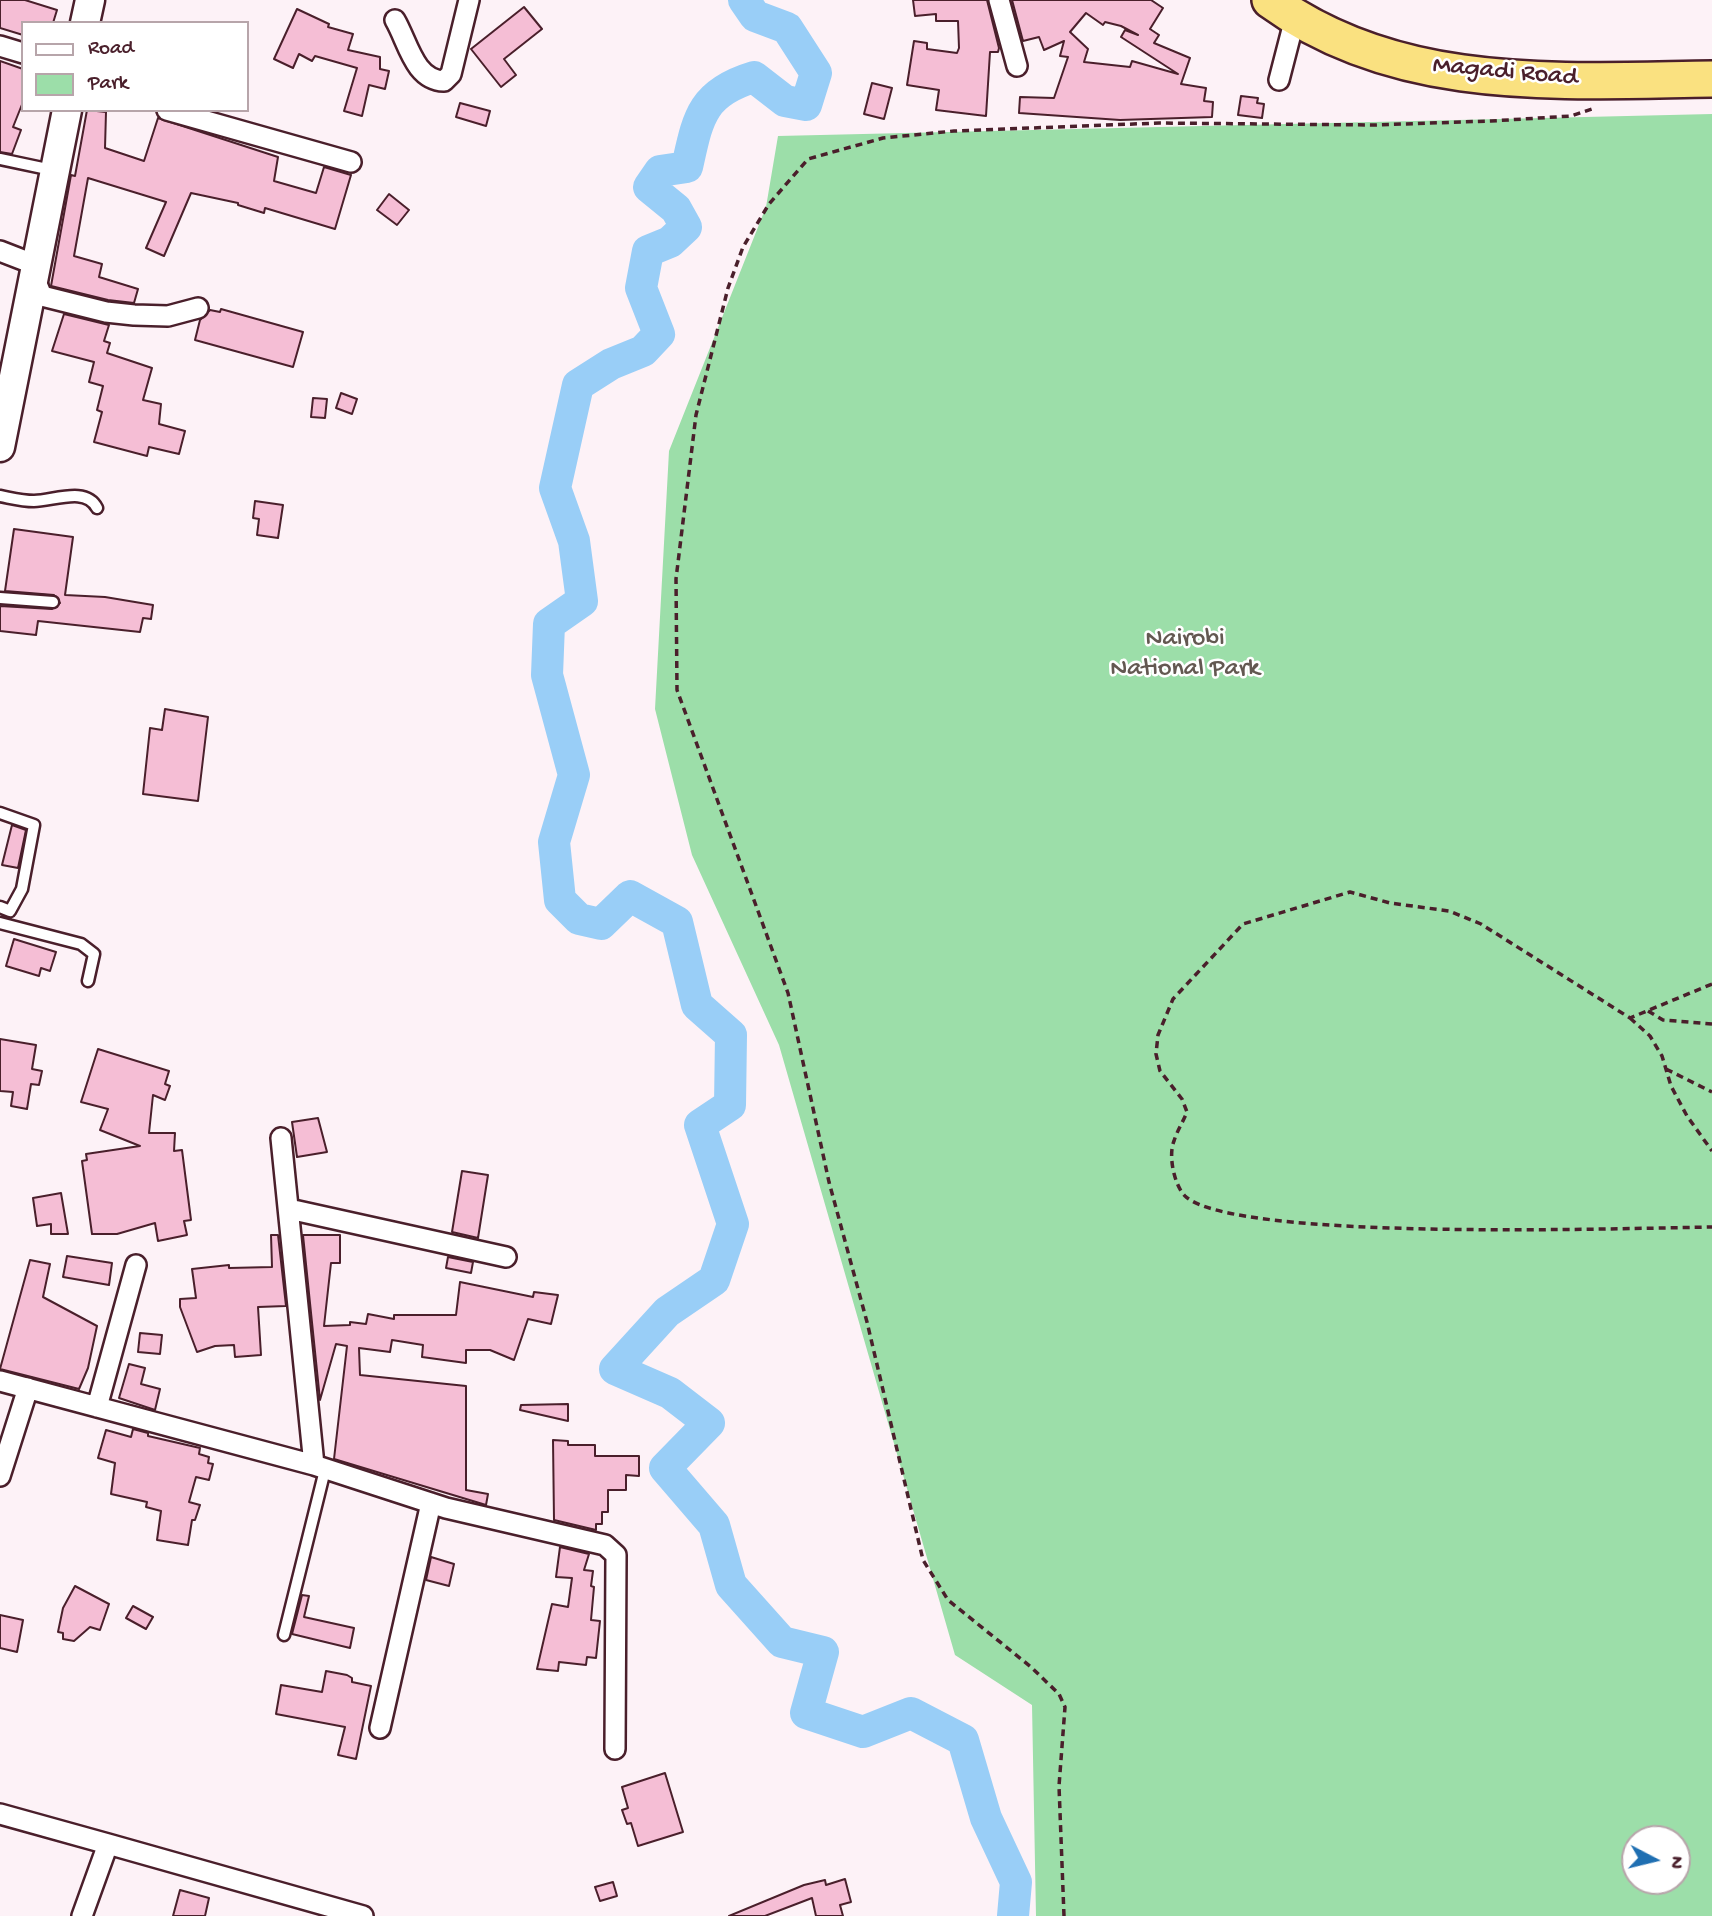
<!DOCTYPE html>
<style>
body{margin:0}
#map{position:relative;width:1712px;height:1916px;overflow:hidden;background:#fdf2f7;font-family:"Gochi Hand",sans-serif}
canvas{display:block}
.legend{position:absolute;left:21px;top:21px;width:228px;height:91px;box-sizing:border-box;background:#fff;border:2px solid #b7a5aa;margin:0;padding:9px 12px;list-style:none;font-size:21px;color:#4a1f2b}
.legend li{display:flex;align-items:center;gap:14px;height:35px}
.legend b{width:35px;border:2px solid #b7a5aa}
.north{position:absolute;left:1621px;top:1825px;width:70px;height:70px;box-sizing:border-box;background:#fff;border:2px solid #b7a5aa;border-radius:50%;rotate:97deg;font-size:19px;font-weight:700;line-height:28px;text-align:center;color:#4a1f2b}
.north::after{content:'';display:block;margin:auto;width:24px;height:32px;background:#1f6fb2;clip-path:polygon(50% 0,100% 100%,50% 72%,0 100%)}
</style>
<div id="map">
<canvas width="1712" height="1916"></canvas>
<ul class="legend">
<li><b style="height:9px;background:#fff"></b>Road</li>
<li><b style="height:19px;background:#9cdea9"></b>Park</li>
</ul>
<div class="north">N</div>
</div>
<script>
const ctx = document.querySelector('canvas').getContext('2d');
ctx.lineJoin = 'round';
function fill(path, color) { ctx.fillStyle = color; ctx.fill(path, 'evenodd'); }
function trace(path, color, width, dash) { ctx.strokeStyle = color; ctx.lineWidth = width; ctx.lineCap = dash ? 'butt' : 'round'; ctx.setLineDash(dash || []); ctx.stroke(path); }
function label(font, color, halo, rows, align = 'center') {
  ctx.font = font + ' "Gochi Hand",sans-serif'; ctx.lineWidth = 5; ctx.setLineDash([]); ctx.textBaseline = 'middle'; ctx.strokeStyle = halo; ctx.fillStyle = color; for (const [text, x, y, turn = 0] of rows) {
    ctx.save(); ctx.translate(x, y); ctx.rotate((+turn || 0) * Math.PI / 180); ctx.textAlign = isNaN(turn) ? turn : align; if (halo) ctx.strokeText(text, 0, 0); ctx.fillText(text, 0, 0); ctx.restore();
  }
}
const green = new Path2D(`
 M1712,114V1916H1036L1032,1705L955,1655L779,1045L692,855L655,709L669,451L766,207L778,136ZM1635,1839H1677V1881H1635Z`);
const river = new Path2D(`
 M744,0L755,16L787,28L816,73L806,105L785,101L754,77C701,93 698,118 687,167L660,171L649,187L676,209L686,227L670,242L648,251L641,288L659,334L643,351L611,364L578,385L555,488L574,541L582,601L549,624L547,675L574,775L554,842L560,900L579,919L601,924L630,896L677,922L697,1005L731,1035L730,1105L700,1125L733,1224L714,1280L667,1312L615,1369L670,1393L709,1423L665,1468L714,1525L731,1585L782,1642L823,1652L806,1713L863,1732L911,1713L963,1740L986,1818L1016,1882L1013,1916`);
const building = new Path2D(`
 M0,0H25L57,10L53,23H23V35L0,28Z
 M913,0H987L999,48L998,52H990L986,116L936,110L939,90L907,85L914,41L927,43V49L957,53L959,48L958,21H936V14L915,16Z
 M1012,0H1151L1163,8L1150,29L1159,35L1154,43L1190,58L1181,84L1206,88L1204,101L1213,102L1212,117L1120,120L1019,113L1020,97L1054,98L1068,57L1060,56L1064,41L1044,50L1039,37L1023,41ZM1086,13L1103,25L1105,22L1121,26L1138,35L1125,30L1121,37L1178,74L1132,61L1130,67L1084,62L1088,49L1070,32Z
 M524,7L542,29L504,59L516,75L501,87L471,49Z
 M297,9L329,24L328,27L353,34L348,50L380,57V69L389,71L385,89L369,85L362,116L344,111L357,68L315,56L312,61L299,54L293,68L274,59Z
 M0,61L23,69V102L13,127L21,130L12,154L0,152Z
 M872,83L892,88L884,119L864,114Z
 M1241,96L1258,98L1257,103L1264,104L1262,118L1238,115Z
 M460,103L490,111L486,126L456,117Z
 M87,110L106,112L105,148L144,161L158,118L278,157L274,181L316,193L324,167L351,175L335,229L265,208L264,213L238,205V203L191,193L164,256L146,248L166,202L88,178L74,256L102,264L99,277L138,289L134,303L108,300L51,286L71,175L75,176Z
 M389,194L409,210L397,225L377,210Z
 M221,309L303,332L293,367L195,340L200,320L210,310L220,312Z
 M64,314L109,325L104,341L110,343L107,353L152,368L143,400L161,404L159,424L185,431L179,454L149,447L147,456L94,442L102,412L97,410L103,386L89,382L94,362L52,351Z
 M341,393L357,399L352,414L336,408Z
 M313,398L327,399L325,418L311,417Z
 M255,501L283,505L278,538L257,535L259,519L253,518Z
 M14,529L73,537L65,595L105,597L153,605L151,619L143,618L140,632L38,621L36,635L0,631V606L52,609L60,603L54,595L5,591Z
 M165,709L208,717L198,801L143,794L150,728L162,730Z
 M12,825L26,830L18,868L2,865Z
 M14,939L56,952L50,971L41,968L39,976L6,966Z
 M0,1039L36,1045L32,1069L42,1071L39,1085L31,1084L27,1109L11,1106L13,1092L0,1091Z
 M98,1049L169,1071L165,1084L170,1086L165,1100L153,1095L149,1133H175L174,1151L182,1150L191,1220L184,1221L187,1235L158,1241L155,1223L117,1234H92L82,1161L87,1160L86,1154L140,1146L100,1130L108,1109L81,1102Z
 M318,1118L327,1152L297,1157L292,1122Z
 M462,1171L488,1175L478,1238L452,1232Z
 M61,1193L68,1234H51V1224L37,1226L33,1198Z
 M271,1235H278L286,1306L258,1307L261,1355L235,1357L234,1345L215,1346L197,1352L180,1307V1299L196,1298L192,1269L229,1265V1268L272,1267Z
 M303,1235H340V1263H331L324,1326L350,1325V1322L366,1324L368,1314L394,1319V1315H456L460,1282L533,1297L534,1292L558,1295L551,1324L528,1319L514,1360L490,1350H466V1363L422,1357L423,1345L392,1340L390,1352L359,1348L360,1375L466,1386V1490L488,1494L486,1505L334,1459L347,1346L336,1344L320,1400Z
 M67,1256L112,1263L109,1285L63,1277Z
 M448,1257L473,1262L471,1273L446,1268Z
 M30,1260L50,1264L43,1297L97,1326L88,1368L79,1389L0,1369Z
 M140,1333L162,1335L160,1354L138,1352Z
 M129,1364L145,1368L141,1384L160,1389L155,1410L119,1398Z
 M568,1404V1421L520,1410L521,1405Z
 M133,1429L148,1433V1436L200,1448L199,1454L209,1457L208,1463L213,1464L209,1480L196,1477L189,1502L200,1505L195,1520H192L188,1545L157,1540L161,1511L146,1507L147,1502L111,1494L115,1463L98,1458L106,1430L131,1437Z
 M553,1440L568,1441V1445H595V1456H639V1476L626,1475V1490H608V1512H602V1524H596V1530L554,1520Z
 M560,1547L589,1554L584,1570L593,1571L591,1586L594,1587L591,1620L600,1621L596,1658L587,1657L586,1665L559,1662L558,1671L537,1669L552,1604L568,1607L572,1578L556,1577Z
 M431,1557L454,1564L449,1586L426,1580Z
 M75,1586L109,1604L100,1630L90,1627L74,1641L63,1639V1633L58,1632L63,1608Z
 M302,1595L309,1596L304,1617L354,1628L350,1648L292,1634Z
 M133,1606L153,1617L146,1629L126,1618Z
 M0,1615L23,1620L17,1652L0,1648Z
 M326,1671L347,1675L352,1678V1682L371,1686L356,1759L338,1755L345,1727L276,1714L281,1685L322,1692Z
 M665,1773L683,1832L638,1846L631,1823L627,1824L622,1810L628,1808L622,1787Z
 M845,1879L851,1902L840,1905L843,1916H816L812,1898L765,1916H729L804,1885L825,1880L826,1885Z
 M613,1882L617,1896L600,1901L595,1887Z
 M180,1890L209,1898L205,1916H173Z`);
const path = new Path2D(`
 M1712,984L1630,1018L1481,924L1449,911L1390,903L1350,892L1243,924L1173,999L1158,1035L1156,1054L1160,1071L1182,1099L1187,1112C1183,1122 1177,1131 1174,1141C1168,1155 1174,1185 1185,1196C1234,1242 1629,1228 1712,1227
 M1648,1011L1663,1020L1712,1024
 M1630,1018L1650,1036L1662,1056L1671,1086L1687,1116L1712,1151
 M1666,1069L1712,1092
 M1064,1916L1059,1786L1065,1707L1059,1694L1031,1667L948,1600L923,1560L867,1322L829,1182L788,993L677,690L676,579L696,415L728,288L743,247L769,204L808,159L883,138L954,131L1159,123L1374,125L1491,121L1571,116L1595,108`);
const lane = new Path2D(`
 M0,159L52,170
 M0,496C11,498 22,501 34,501C53,501 86,486 97,508
 M0,598L53,602
 M0,813L34,825L22,889L10,911L0,907
 M0,923L81,944L94,954L88,981
 M284,1635L325,1470`);
const street = new Path2D(`
 M999,0L1017,66
 M395,20C408,42 414,80 444,81L451,74L469,0
 M0,46L23,53
 M1279,80L1295,18
 M167,110L351,162
 M0,251L36,265
 M34,277L42,296L106,312L134,315L168,316L198,308
 M281,1138L314,1465
 M289,1209L506,1257
 M0,1381L314,1465L446,1508L605,1545L616,1555L615,1749
 M97,1407L136,1265
 M0,1476L28,1388
 M380,1728L431,1503
 M0,1814L108,1844L82,1916
 M108,1844L363,1916`);
const secondary = new Path2D(`
 M85,23L90,0
 M0,447L67,110`);
const highway = new Path2D(`
 M1270,0C1399,94 1561,81 1712,79`);
const streetNames = [
 ["Magadi Road",1505,73,5]
];
const parkNames = [
 ["Nairobi",1185,640],
 ["National Park",1185,670]
];
fill(green, '#9cdea9');
trace(river, '#99cef7', 32);
fill(building, '#f5bed5');
trace(building, '#4a1f2b', 2);
trace(lane, '#4a1f2b', 15);
trace(street, '#4a1f2b', 24);
trace(secondary, '#4a1f2b', 33);
trace(highway, '#4a1f2b', 40);
trace(path, '#4a1f2b', 3.5, [7, 5]);
trace(lane, '#fff', 10);
trace(street, '#fff', 19);
trace(secondary, '#fff', 28);
trace(highway, '#fae180', 35);
label('26px', '#4a1f2b', '#fff', streetNames);
label('26px', '#635851', '#fff', parkNames);
</script>
